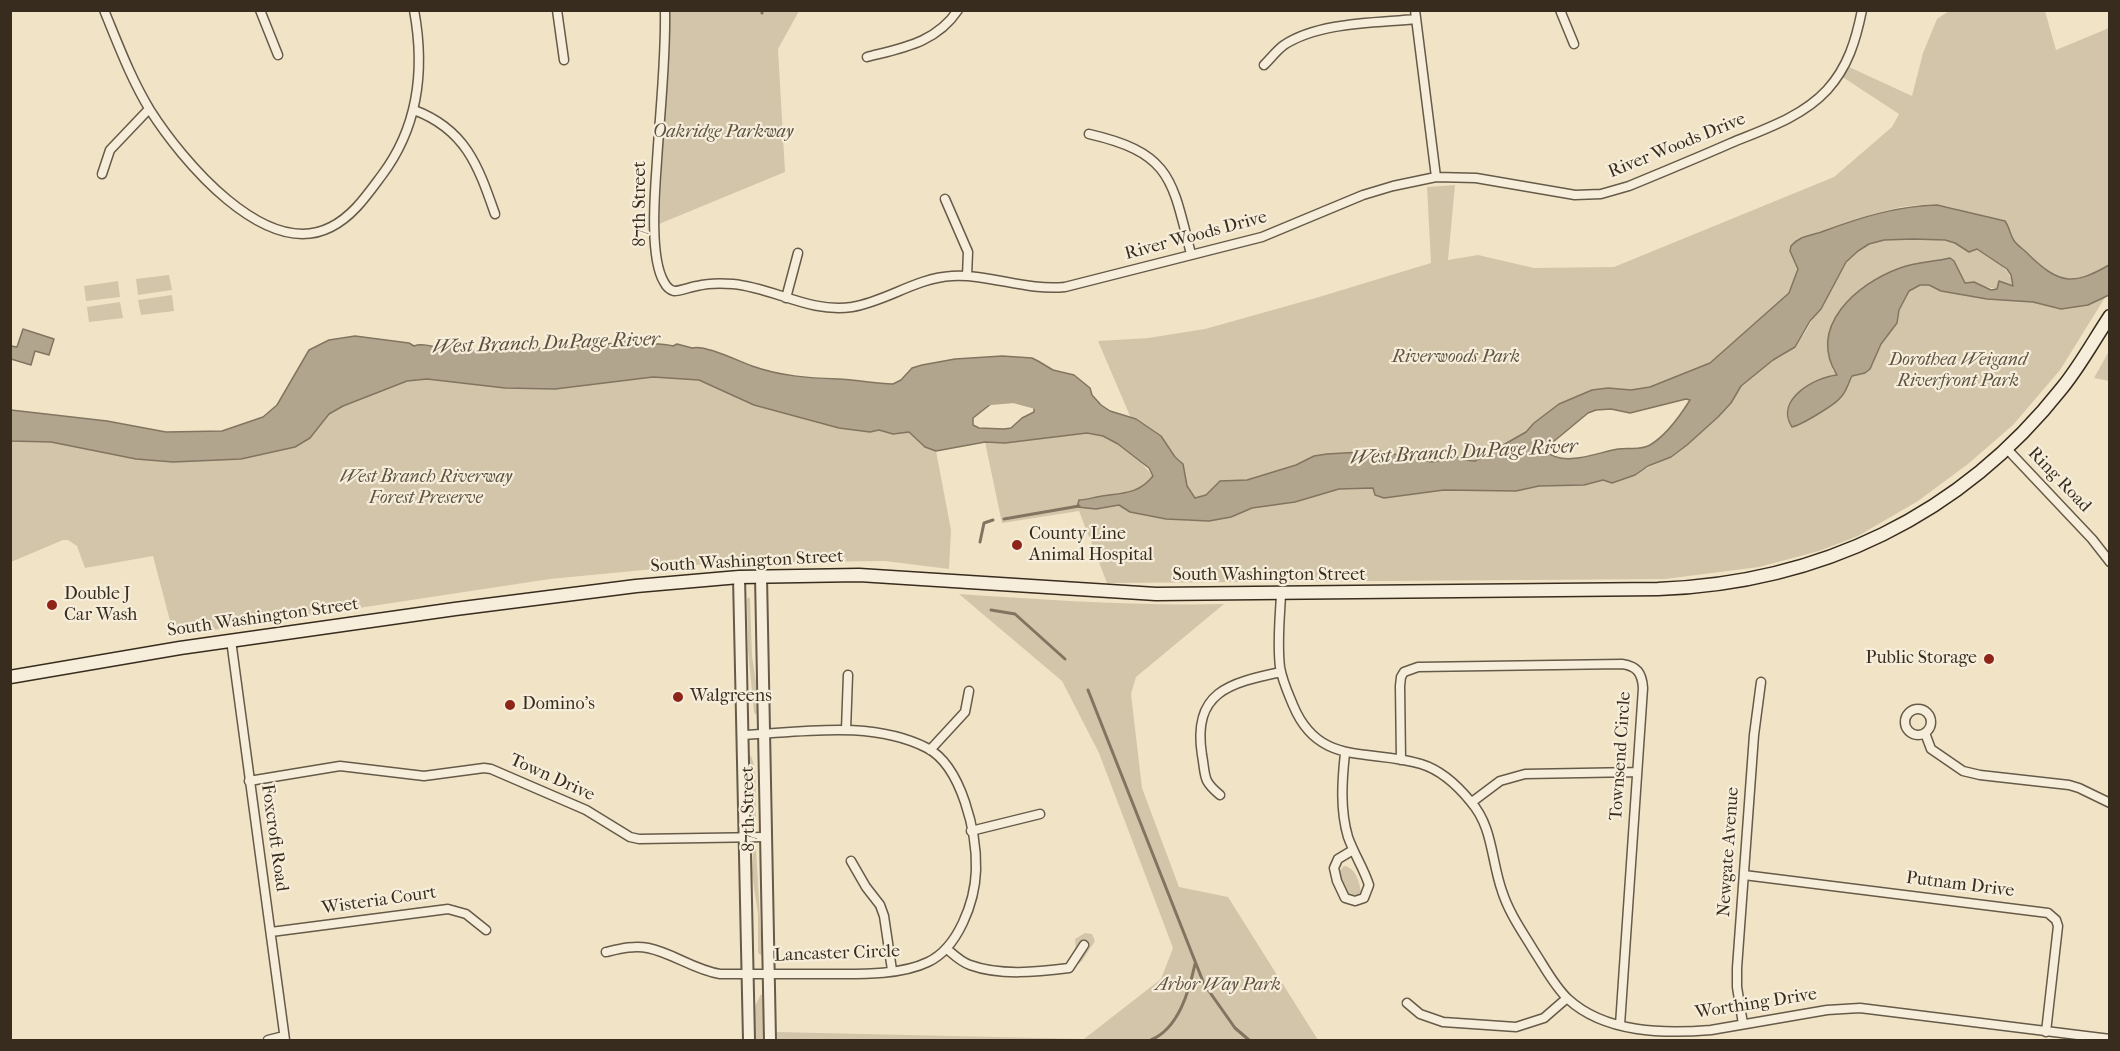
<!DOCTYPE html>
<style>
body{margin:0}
#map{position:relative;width:2120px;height:1051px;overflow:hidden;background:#f1e4c6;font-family:"IM FELL French Canon",serif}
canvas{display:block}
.frame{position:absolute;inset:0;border:12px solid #382c1e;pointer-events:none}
</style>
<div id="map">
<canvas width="2120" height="1051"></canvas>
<div class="frame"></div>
</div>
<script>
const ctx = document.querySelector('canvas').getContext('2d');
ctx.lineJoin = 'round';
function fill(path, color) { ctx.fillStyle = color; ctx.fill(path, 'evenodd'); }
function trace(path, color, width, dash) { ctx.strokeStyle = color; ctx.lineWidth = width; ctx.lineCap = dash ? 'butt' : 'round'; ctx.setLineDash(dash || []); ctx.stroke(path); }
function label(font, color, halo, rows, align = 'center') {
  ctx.font = font + ' "IM FELL French Canon",serif'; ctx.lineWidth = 4.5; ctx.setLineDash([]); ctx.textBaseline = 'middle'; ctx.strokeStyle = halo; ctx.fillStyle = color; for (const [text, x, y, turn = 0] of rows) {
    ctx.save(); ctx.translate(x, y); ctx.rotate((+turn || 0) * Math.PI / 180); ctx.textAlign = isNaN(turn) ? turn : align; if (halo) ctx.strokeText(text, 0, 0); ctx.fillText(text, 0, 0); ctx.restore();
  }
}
const green = new Path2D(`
 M670,11H799L778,49L785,172L659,224Z
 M1949,11H2045L2056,50L2109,28V265C2073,285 2060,284 2029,255C2025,250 2019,247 2015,242C2010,237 2009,227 2005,221C1999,219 1993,219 1987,218C1970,214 1954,206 1937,205C1888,202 1846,226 1801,237L1798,269L1789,293L1710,363L1650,387L1631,390L1608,388L1592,390L1559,404L1534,423L1526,432L1475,461C1467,462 1462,457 1455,457C1446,457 1438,461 1429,462L1415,454L1405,456L1378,451L1327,454L1314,456L1296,465L1247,480L1220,481L1206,495L1195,498L1187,486L1184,470L1180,460L1175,457L1161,436L1130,416L1098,341L1148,338L1205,329L1319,297L1431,263L1427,187L1455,185L1448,260L1478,255L1534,268L1614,267L1834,177L1892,127L1899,114L1841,76L1847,66L1912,96L1923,53L1937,19Z
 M1936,239L1955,243L1967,251L1977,249C1992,259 2010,266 2013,286L2000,281L1997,289L1965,283L1954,261L1950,258L1900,268L1832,369L1838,375L1803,423L1840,399L1852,376L1866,373L1881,344L1897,324L1899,311L1909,291L1920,285H1929L1941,291L1987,299L2033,302L2061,309L2088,305L2106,296L2060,370L2013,425L1968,464L1918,501L1858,536L1819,551L1759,567L1665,579L1107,583L1079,511L1002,523L985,442C1019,444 1052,433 1086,433C1129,433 1164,491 1187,521H1209L1231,517L1252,508L1295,502L1339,489L1374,488L1384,498L1444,490L1516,491L1539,486L1584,485L1603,480L1612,483L1619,481L1671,457L1731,403L1741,386L1773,360L1784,355L1804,334L1846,262L1858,251L1869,244L1884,240Z
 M169,275L172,290L138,295L136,279Z
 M118,281L120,297L86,301L84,286Z
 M172,295L174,311L141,315L138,300Z
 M120,302L123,318L89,322L87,307Z
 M2109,351V381L2094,378Z
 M653,377L699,380L754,405L870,432L879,430L888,433L909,432L925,447L936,451L951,530L949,569L885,561L716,563L550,579L174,636L153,556L85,568L77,546L68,540H63L11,562V441L51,442L136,459L173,462L241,459L295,447L310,438L329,414L343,406L407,381L427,379L505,388L555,389Z
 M959,594C1047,600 1136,606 1224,604L1136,677L1131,694L1142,788L1179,887L1228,897L1318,1040H777L776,1032L1084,1039L1161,979L1173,948L1099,753L1062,681Z
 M749,597L750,599L752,656L757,688L758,713L756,715L754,712L748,650L747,599Z
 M750,755C758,764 755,803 756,818L753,822L751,817Z
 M753,847L756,848L762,953L761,955L758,953V914L752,874Z
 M1344,866C1355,867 1360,882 1361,893L1357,896L1348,894L1339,875V871Z
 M1085,933L1092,934L1095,941L1082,961L1077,965L1075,939Z
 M761,994L763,997L764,1040H755V1006Z`);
const water = new Path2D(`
 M1937,205L2005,221C2010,228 2010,236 2015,242C2019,247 2025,250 2029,255C2059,284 2073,286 2109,265V295L2088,305L2061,309L2033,302L1987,299L1941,291L1929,285H1920L1909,291L1899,310L1897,323L1881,344L1870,369L1865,373L1852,376C1848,383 1847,391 1841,397C1835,405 1801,425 1792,427C1774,400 1815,377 1837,375C1807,327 1856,284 1900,268C1916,262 1934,262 1950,258L1954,261L1965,283L1974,282L1991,290L1997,289L1999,281L2013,286L2011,275L2007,269L1977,249L1969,252L1955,243L1945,240L1913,239L1884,240L1869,244L1858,251L1846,262L1821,309L1810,321L1795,347L1773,360L1741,386L1731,403L1718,417L1687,445L1671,457L1648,466L1635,475L1612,483L1603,480L1584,485L1539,486L1516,491L1444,490L1384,498L1375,495L1373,488L1339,489L1295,502L1252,508L1231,517L1209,521L1166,519L1130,512L1119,505L1096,509L1077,507L1079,500C1087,500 1094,497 1102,496C1122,493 1139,494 1153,476L1149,468L1118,444L1103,436L1087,433L1005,443L985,442L936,451L925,447L909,432L893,434L879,430L870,432L839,428L754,405L699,380L653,377L555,389L505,388L427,379L407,381L343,406L329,414L310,438L295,447L241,459L173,462L136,459L51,442L11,441V410L107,421L166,432L222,431L263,417L277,405L309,350L329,340L355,336L409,343L414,346C426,341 437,351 449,347C462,355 481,347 495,351L619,343L625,339C641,347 657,341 673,346L677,344L692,348C704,344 738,361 752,366C780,376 808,378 838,379C856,380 874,383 893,384L901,380L912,368L922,365L955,359L1002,356L1032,358L1038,361L1053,370L1074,375L1090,388L1092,395L1101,405L1110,411L1136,419L1161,436L1175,457L1183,464L1187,486L1195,498L1206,495L1220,481L1247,480L1296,465L1314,456L1327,454L1378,451L1404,456L1418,455C1431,469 1440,457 1456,457C1463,457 1468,462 1475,461L1526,432L1534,423L1559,404L1592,390L1608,388L1631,390L1650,387L1710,363L1789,293L1798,269L1790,251L1791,246C1800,235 1812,236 1824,231C1862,217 1897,206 1937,205ZM1009,394C1019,395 1027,397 1034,403V412L1022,418L1011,428L1004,429L979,428L973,425V418L1001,396ZM1686,399L1690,400C1680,416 1667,435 1650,445C1639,451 1630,447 1618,449C1599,452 1563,468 1546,451L1547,447L1588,413L1596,410L1611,409L1630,413Z
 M23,329L54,339L49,355L35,351L31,365L11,359V346L17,347Z`);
const stream = new Path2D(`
 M762,13V10
 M1004,519L1079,506
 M980,542L984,523L993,520
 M991,610L1015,614L1065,659
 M1088,690L1204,984L1235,1028L1249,1040
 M1151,1040C1179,1028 1189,991 1195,964`);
const river = new Path2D(`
 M979,398L1014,395L1051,405`);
const minor = new Path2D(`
 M104,10C118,44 131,79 150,110C181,159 265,261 331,227C353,216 367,195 382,175C418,127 425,69 414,10
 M260,10L278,55
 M557,10L564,60
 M665,10C666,60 660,111 657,161C655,190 649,257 664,282C666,286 670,290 674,291C681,291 690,287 697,286C708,283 721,283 733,284C775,288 808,313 852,307C887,301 916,278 952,276C990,274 1026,291 1065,287L1262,237L1363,195L1393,186L1436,177L1476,178L1575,195L1601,194L1629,186C1663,172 1697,158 1731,143C1765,129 1802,117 1827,90C1848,67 1856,40 1862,10
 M1415,10L1436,177
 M1560,10L1574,44
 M867,57C902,48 936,43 958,10
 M1264,65C1271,58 1277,50 1284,45C1319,22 1375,23 1416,19
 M414,110C465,129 478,165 495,214
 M1089,134C1172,153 1172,180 1191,254
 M102,174L110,150L149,109
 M945,199L968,252L967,276
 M786,298L798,253
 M2007,449L2092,539L2110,562
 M1281,594C1280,617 1277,643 1280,667C1282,680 1288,693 1293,705C1319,768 1370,748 1421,764C1441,770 1458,786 1471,802C1493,827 1491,860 1502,891C1509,913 1522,931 1534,951C1544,966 1554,986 1568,999C1605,1033 1664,1034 1711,1030L1827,1010L1860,1008L2110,1039
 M231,640L285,1040
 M1905 722a13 13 0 1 1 26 0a13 13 0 1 1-26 0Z
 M846,730L848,675
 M1925,733L1931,749L1963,771L1980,775L2069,785L2079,788L2110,803
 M930,750L965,712L969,691
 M1345,753C1342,781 1340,810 1348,837C1354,854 1364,869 1369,885L1364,898L1355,901L1345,898L1337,881L1334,868L1338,859L1353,850
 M1401,760L1400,686L1401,677L1404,672L1418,667L1622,664C1637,666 1642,673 1643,688L1620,1025
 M249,781L340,766L424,776L484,768L491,769L586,810L630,837L639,839L766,837
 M1220,795C1202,780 1206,777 1202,755C1192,692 1229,683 1281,672
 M1472,802L1500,781L1525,774L1637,772
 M971,831L1040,814
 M851,861L866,887L880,905L884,916L892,970
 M1744,875L2048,913L2056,920L2058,926L2046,1032
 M271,932L448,909L466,914L486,930
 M947,949C954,955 961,962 970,965C1000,976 1037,972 1069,968L1084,945
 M606,952C619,949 634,945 648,948C673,953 694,970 720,974C755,974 790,974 825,974C856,974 899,976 928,962C958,948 975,902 976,870C977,834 962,766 927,748C872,720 803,732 744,735
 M1407,1003L1420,1014L1443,1022L1516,1027L1544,1018L1567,998
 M1743,1024L1737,987V968L1754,735L1761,682
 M268,1040L284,1036`);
const tertiary = new Path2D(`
 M761,576L770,1040
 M739,577L749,1040`);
const secondary = new Path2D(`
 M10,677L180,648L455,609L636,586L739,577L859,575L1156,594L1658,589C1820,583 1961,516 2062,388C2080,366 2094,340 2110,316`);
const markers = [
 [1017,545,6,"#8f2418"],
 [52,605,6,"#8f2418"],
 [1989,659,6,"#8f2418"],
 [678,697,6,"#8f2418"],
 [510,705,6,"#8f2418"]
];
const parkNames = [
 ["Oakridge Parkway",723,133],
 ["Riverwoods Park",1456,358],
 ["Dorothea Weigand",1958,361],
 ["Riverfront Park",1958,382],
 ["West Branch Riverway",426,478],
 ["Forest Preserve",426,499],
 ["Arbor Way Park",1218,986]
];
const streetNames = [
 ["River Woods Drive",1677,146,-22],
 ["87th Street",641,204,-90],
 ["River Woods Drive",1196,236,-15],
 ["Ring Road",2059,480,46],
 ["South Washington Street",747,562,-3],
 ["South Washington Street",1269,576],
 ["South Washington Street",263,618,-8],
 ["Townsend Circle",1621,756,-86],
 ["Town Drive",552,778,24],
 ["87th Street",749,809,-91],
 ["Foxcroft Road",274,838,82],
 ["Newgate Avenue",1729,852,-86],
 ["Putnam Drive",1960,885,7],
 ["Wisteria Court",379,901,-8],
 ["Lancaster Circle",837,954,-2],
 ["Worthing Drive",1756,1004,-9]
];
const poiNames = [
 ["County Line",1029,535],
 ["Animal Hospital",1029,556],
 ["Double J",64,595],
 ["Car Wash",64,616],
 ["Public Storage",1977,659,"right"],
 ["Walgreens",690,697],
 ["Domino's",522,705]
];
const waterNames = [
 ["West Branch DuPage River",546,344,-2],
 ["West Branch DuPage River",1464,453,-3]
];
fill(green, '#d2c5a9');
fill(water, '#b2a58d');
trace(water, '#817561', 1.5);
trace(stream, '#817561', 3);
trace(river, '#b2a58d', 16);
trace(minor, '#665a48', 11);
trace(tertiary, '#665a48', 14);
trace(secondary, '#382c1e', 15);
trace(minor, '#f6edda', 8);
trace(tertiary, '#f6edda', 10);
trace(secondary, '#f6edda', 12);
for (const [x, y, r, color] of markers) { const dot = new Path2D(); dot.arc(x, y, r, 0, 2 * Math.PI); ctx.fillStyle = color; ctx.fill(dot); trace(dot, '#f6edda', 2); }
label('italic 18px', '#5e5241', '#f6edda', parkNames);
label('18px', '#382c1e', '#f6edda', streetNames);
label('18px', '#382c1e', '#f6edda', poiNames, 'left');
label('italic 20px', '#5d503f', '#f6edda', waterNames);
</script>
